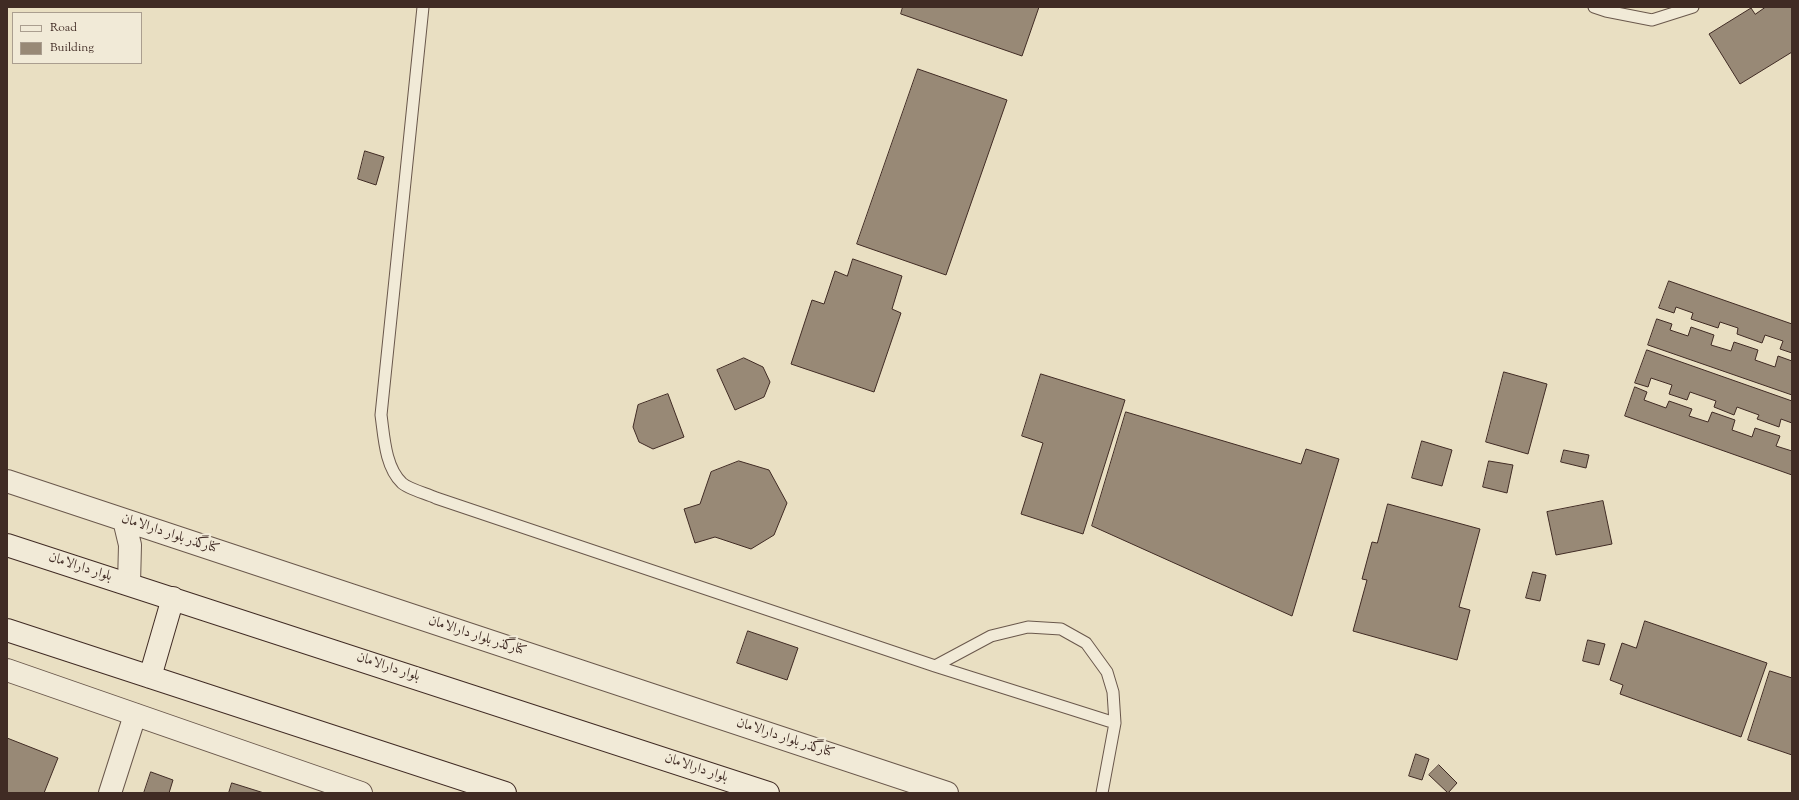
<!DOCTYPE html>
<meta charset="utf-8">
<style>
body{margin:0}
#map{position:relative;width:1799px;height:800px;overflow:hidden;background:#e9dfc2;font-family:"Sorts Mill Goudy",serif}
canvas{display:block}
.frame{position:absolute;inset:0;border:8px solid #402b24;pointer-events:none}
.legend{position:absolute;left:12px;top:12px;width:130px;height:52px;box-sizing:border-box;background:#f1ead7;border:1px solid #aa9e8f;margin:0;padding:5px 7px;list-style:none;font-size:12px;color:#402b24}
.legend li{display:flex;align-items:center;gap:8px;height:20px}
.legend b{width:20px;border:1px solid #aa9e8f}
</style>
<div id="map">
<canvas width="1799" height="800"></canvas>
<div class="frame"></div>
<ul class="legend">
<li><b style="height:5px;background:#f1ead7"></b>Road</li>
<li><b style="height:11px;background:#988976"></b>Building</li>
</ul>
</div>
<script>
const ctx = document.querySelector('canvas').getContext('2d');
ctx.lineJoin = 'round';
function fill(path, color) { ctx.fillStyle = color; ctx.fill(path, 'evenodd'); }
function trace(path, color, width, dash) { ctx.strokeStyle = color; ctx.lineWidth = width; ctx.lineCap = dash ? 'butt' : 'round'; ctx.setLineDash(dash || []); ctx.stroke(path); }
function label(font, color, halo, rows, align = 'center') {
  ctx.font = font + ' "Sorts Mill Goudy",Amiri,serif'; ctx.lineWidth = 4; ctx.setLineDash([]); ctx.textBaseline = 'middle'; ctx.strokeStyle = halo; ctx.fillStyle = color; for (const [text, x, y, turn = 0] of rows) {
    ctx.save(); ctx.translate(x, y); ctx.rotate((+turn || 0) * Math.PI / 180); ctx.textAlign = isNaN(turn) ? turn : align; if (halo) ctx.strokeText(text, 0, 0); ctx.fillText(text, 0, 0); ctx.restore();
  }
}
const building = new Path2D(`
 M903,7H1039L1022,56L901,14Z
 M1766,7H1792V52L1740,84L1709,34L1751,8L1755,14Z
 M918,69L1007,100L946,275L857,244Z
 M365,151L384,157L376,185L358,179Z
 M853,259L902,276L892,309L901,313L874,392L791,364L812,300L824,304L835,271L847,276Z
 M1669,281L1792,324V353L1780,349L1783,341L1765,335L1762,343L1737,334L1738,328L1720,322L1718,328L1691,319L1693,313L1676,307L1674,313L1659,308Z
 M1657,319L1672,324L1670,330L1688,336L1691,327L1714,335L1711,345L1731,351L1734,342L1758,350L1755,360L1775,367L1778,356L1792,361V395L1648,345Z
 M1647,350L1792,401V423L1781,419L1779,427L1757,419L1759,415L1737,407L1734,415L1714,407L1716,401L1690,392L1687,400L1669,394L1672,385L1651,378L1648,387L1635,383Z
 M744,358L763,367L770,382L764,397L735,410L717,370Z
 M1504,372L1547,384L1528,454L1486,442Z
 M1041,374L1125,400L1083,534L1021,514L1043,443L1022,436Z
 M1635,387L1647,392L1644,400L1666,408L1669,401L1692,409L1689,416L1708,422L1712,412L1735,420L1732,430L1752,437L1755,428L1780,436L1776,446L1792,451V475L1625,416Z
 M668,394L684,437L653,449L639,442L633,427L638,405Z
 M1126,412L1301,464L1306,449L1339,459L1292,616L1092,526Z
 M1422,441L1452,450L1442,486L1412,478Z
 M1564,450L1589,455L1586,468L1561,462Z
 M739,461L769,470L787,503L774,535L751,549L715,537L695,543L684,509L700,504L711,472Z
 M1489,461L1513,465L1507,493L1483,487Z
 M1603,501L1612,544L1556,555L1547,512Z
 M1388,504L1480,529L1459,607L1470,610L1457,660L1353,631L1367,580L1362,579L1372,542L1377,543Z
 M1533,572L1546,575L1540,601L1526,598Z
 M1645,621L1767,663L1741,737L1620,694L1623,685L1610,680L1622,643L1636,648Z
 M748,631L798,648L787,680L737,663Z
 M1588,640L1605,644L1599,665L1583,661Z
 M1770,671L1792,678V755L1748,740Z
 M7,738L58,758L44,793H7Z
 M1416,754L1429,759L1422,780L1409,776Z
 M1439,765L1457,783L1448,793L1429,775Z
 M151,772L173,780L169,793H144Z
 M232,783L264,793H229Z`);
const service = new Path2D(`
 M423,7L381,415C384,436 385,467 402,483C408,489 428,494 436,498L935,666L1115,723
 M1594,7L1606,11L1652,20L1693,7
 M935,666L991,636L1028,627L1061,629L1086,643L1107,672L1113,692L1115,723L1102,793`);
const minor = new Path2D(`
 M110,793L135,715`);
const tertiary = new Path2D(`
 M7,481L947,793
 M124,520L130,545L129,584
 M7,670L361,793`);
const secondary = new Path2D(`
 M7,545L768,793
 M7,630L505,793
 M150,677L173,598`);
const streetNames = [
 ["کنارگذر بلوار دارالامان",170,535,18],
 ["بلوار دارالامان",80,568,18],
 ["کنارگذر بلوار دارالامان",477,637,18],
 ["بلوار دارالامان",388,668,18],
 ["کنارگذر بلوار دارالامان",785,739,18],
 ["بلوار دارالامان",696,769,18]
];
fill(building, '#988976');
trace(building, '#402b24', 1);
trace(service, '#6a584c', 13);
trace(minor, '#6a584c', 24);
trace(tertiary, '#6a584c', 24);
trace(secondary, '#402b24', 24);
trace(service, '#f1ead7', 11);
trace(minor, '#f1ead7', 22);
trace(tertiary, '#f1ead7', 22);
trace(secondary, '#f1ead7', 22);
label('14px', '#402b24', '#f1ead7', streetNames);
</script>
